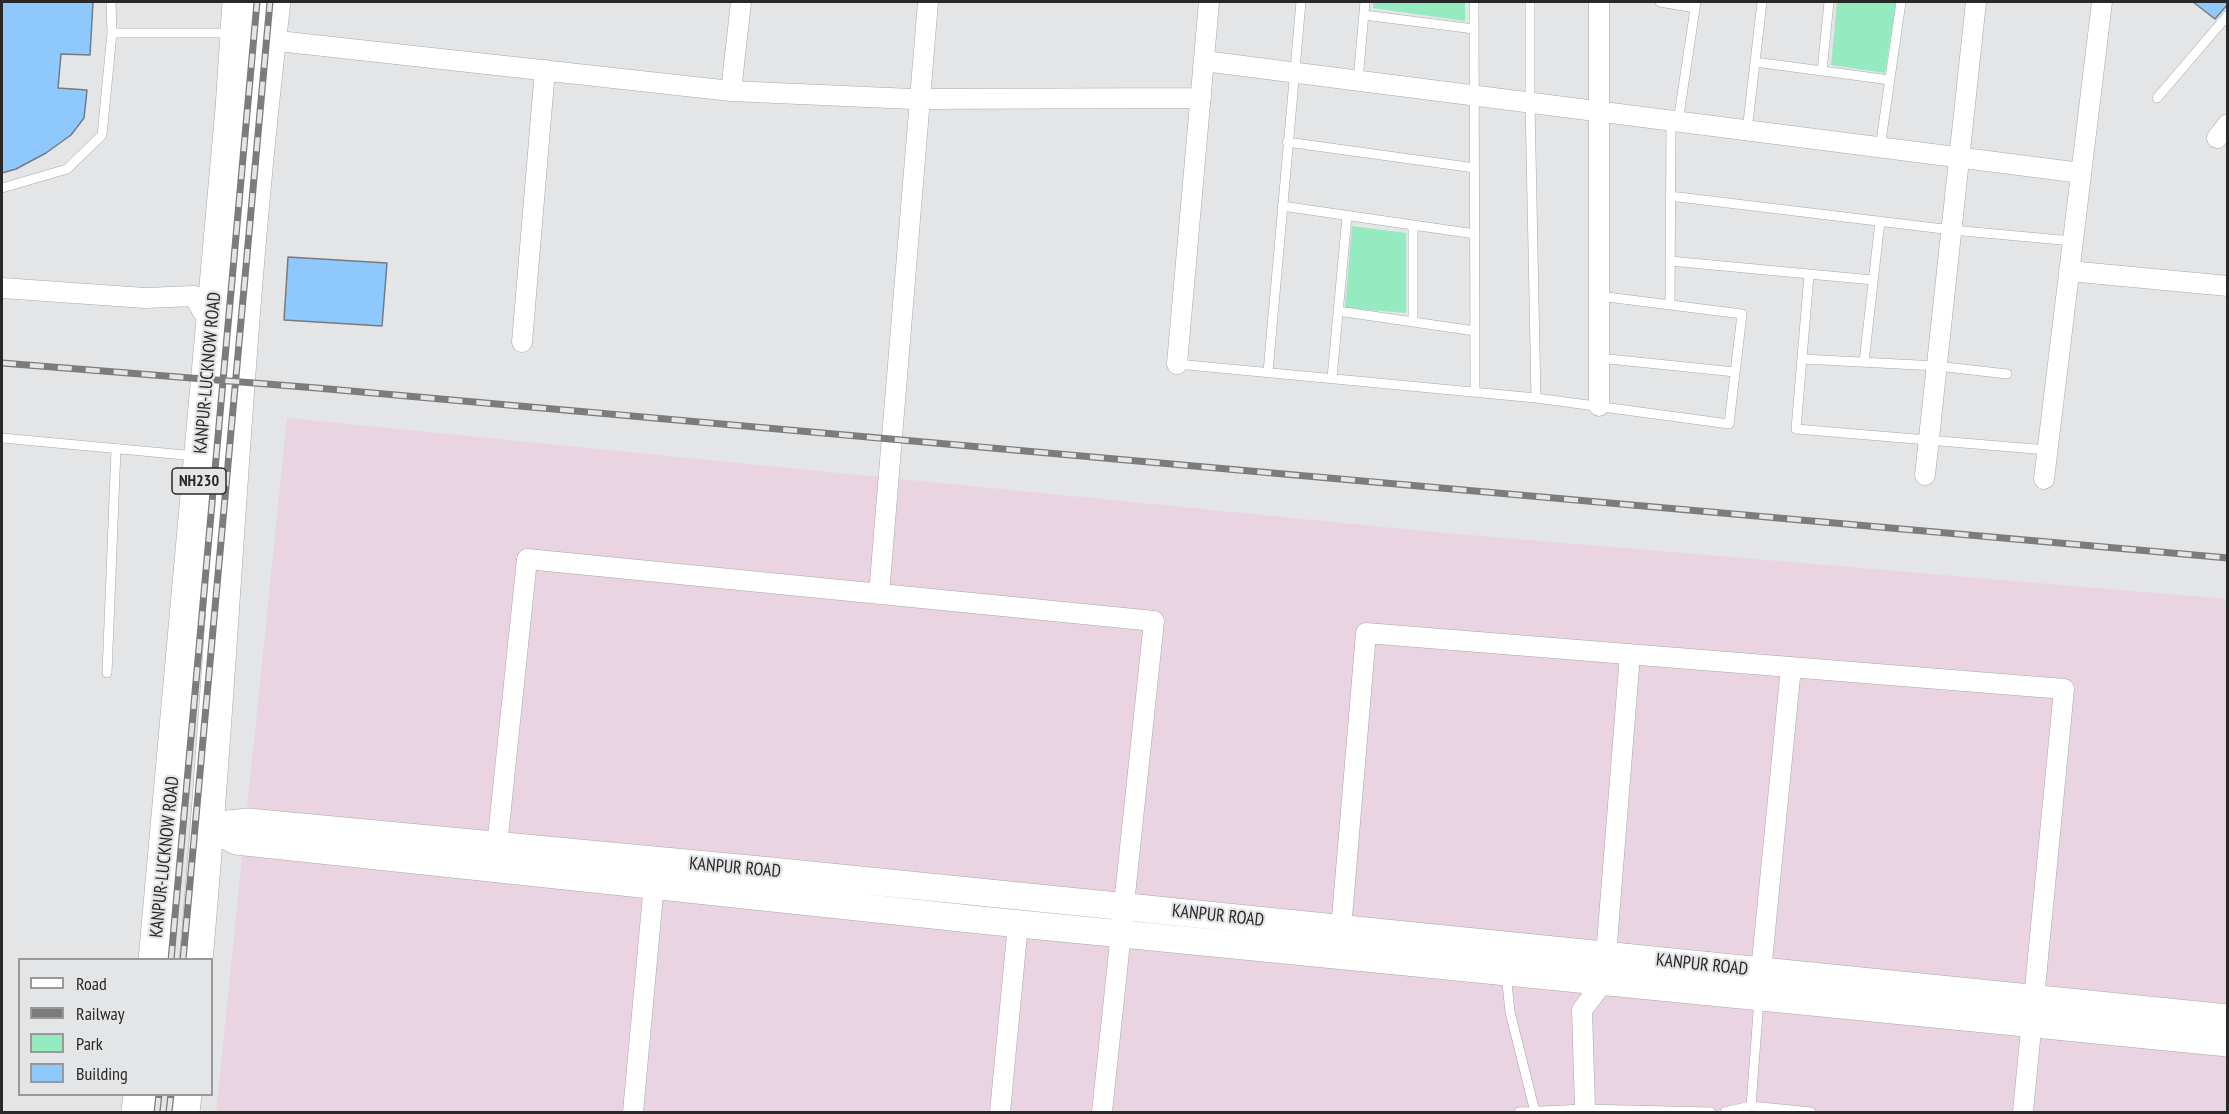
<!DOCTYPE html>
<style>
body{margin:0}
#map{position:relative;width:2229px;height:1114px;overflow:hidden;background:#e4e5e6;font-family:"PT Sans Narrow",sans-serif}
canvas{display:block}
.frame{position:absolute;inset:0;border:3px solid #282829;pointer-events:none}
.legend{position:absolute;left:18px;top:958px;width:195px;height:138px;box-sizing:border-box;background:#e4e5e6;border:2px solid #99999a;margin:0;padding:8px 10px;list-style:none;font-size:18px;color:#282829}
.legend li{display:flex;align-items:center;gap:12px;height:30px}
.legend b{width:30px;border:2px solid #99999a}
</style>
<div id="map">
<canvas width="2229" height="1114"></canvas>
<div class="frame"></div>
<ul class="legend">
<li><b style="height:8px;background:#fff"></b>Road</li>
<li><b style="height:8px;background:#7c7c7d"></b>Railway</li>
<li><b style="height:16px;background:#95ebc0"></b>Park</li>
<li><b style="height:16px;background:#8fc8fd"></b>Building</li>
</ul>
</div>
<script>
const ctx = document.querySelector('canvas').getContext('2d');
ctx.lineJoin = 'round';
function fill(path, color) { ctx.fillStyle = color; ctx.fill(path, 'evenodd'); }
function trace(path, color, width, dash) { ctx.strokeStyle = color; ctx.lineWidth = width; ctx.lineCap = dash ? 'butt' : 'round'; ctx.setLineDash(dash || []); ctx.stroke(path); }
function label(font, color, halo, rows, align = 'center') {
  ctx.font = font + ' "PT Sans Narrow",sans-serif'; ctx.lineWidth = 4.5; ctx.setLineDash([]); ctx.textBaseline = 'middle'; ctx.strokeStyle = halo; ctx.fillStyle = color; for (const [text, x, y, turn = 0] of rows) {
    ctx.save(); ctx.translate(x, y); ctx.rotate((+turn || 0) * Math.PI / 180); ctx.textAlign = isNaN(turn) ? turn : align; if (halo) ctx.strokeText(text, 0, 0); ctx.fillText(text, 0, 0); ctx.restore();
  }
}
const industrial = new Path2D(`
 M287,418L1423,531L2227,599V1112H216Z`);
const green = new Path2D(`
 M1373,2H1465V21L1373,8Z
 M1837,2H1896L1885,73L1831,65Z
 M1352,226L1406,233V313L1345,308Z`);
const building = new Path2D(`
 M2,2H93L90,55L61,54L58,88L87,90L84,118L71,135L46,153L16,169L2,173Z
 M2193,2H2228V4L2215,19Z
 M288,257L387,263L382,326L284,320Z`);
const lane = new Path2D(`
 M111,2L112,33
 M1474,2L1475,392
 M1530,2V102L1536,398
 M1660,2L1695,8
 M1364,15L1474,29
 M1755,62L1890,80
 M1822,71L1829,2
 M1358,80L1365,2
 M2157,98L2228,15
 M1678,122L1696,2
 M1747,131L1762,2
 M1287,142L1475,168
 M1880,148L1901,2
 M2,188L67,169L102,135L112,33H233
 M1670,196L1952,230L2072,241
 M1282,206L1475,234
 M1413,225V322
 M1670,261L1873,280
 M1809,275L1796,429L2047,450
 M1670,304L1671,121
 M1338,311L1475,331
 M1599,358L1735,372
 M1802,359L1937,366L2007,374
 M1864,362L1880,221
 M1177,364L1536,398L1729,424L1742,314L1599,296
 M1268,372L1301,2
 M1332,378L1347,216
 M2,438L196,456
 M107,673L116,449
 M1506,974L1510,1012L1535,1112
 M1759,999L1751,1106L1811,1112
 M1519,1112L1585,1109L1711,1112
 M1725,1112L1751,1106`);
const street = new Path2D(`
 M269,40L731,91L912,99L1201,98
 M1204,61L2081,173
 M731,91L741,2
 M2217,138L2228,124
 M2069,271L2228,286
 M2,288L145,298L194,296L203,312L213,316
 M522,342L545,70
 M1177,364L1209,2
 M1599,406V2
 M1925,475L1976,2
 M2044,479L2102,2
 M879,594L928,2
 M497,846L527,559L1154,621L1102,1112
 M1340,941L1366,633L2064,689L2023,1112
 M1760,982L1791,667
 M1585,1109L1582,1010L1604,981L1630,654
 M633,1112L655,873
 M1000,1112L1018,924`);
const secondary = new Path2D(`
 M209,826L236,841L980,920L2228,1043
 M209,826L248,822L771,871L2228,1018`);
const highway = new Path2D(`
 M155,960L232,109L239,2
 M196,960C225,640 235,320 274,2
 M138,1112L140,1094
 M183,1112L185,1094`);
const rail = new Path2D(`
 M2,363L317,388L2228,558
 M171,960L257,2
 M183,960L270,2
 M157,1112L159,1094
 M169,1112L171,1094`);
const shields = [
 [199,481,54]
];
const shieldNames = [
 ["NH230",199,481]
];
const streetNames = [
 ["KANPUR-LUCKNOW ROAD",208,373,-85],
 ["KANPUR-LUCKNOW ROAD",165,857,-84],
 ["KANPUR ROAD",735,868,5],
 ["KANPUR ROAD",1218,916,6],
 ["KANPUR ROAD",1702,965,6]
];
fill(industrial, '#ead4e2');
fill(green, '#95ebc0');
fill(building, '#8fc8fd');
trace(building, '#797a7b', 1.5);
trace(lane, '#a6a7a9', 10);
trace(street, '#a6a7a9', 21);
trace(secondary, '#a6a7a9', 28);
trace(highway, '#a6a7a9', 34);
trace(lane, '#fff', 9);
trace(street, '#fff', 20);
trace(secondary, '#fff', 27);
trace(highway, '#fff', 33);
trace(rail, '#7c7c7d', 7);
trace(rail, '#e4e5e6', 4.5, [14]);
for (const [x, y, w] of shields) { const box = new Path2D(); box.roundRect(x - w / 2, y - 13, w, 26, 4.5); ctx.fillStyle = '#e4e5e6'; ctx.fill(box); trace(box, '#282829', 1.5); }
label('bold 16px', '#282829', null, shieldNames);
label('18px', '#282829', '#e4e5e6', streetNames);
</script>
